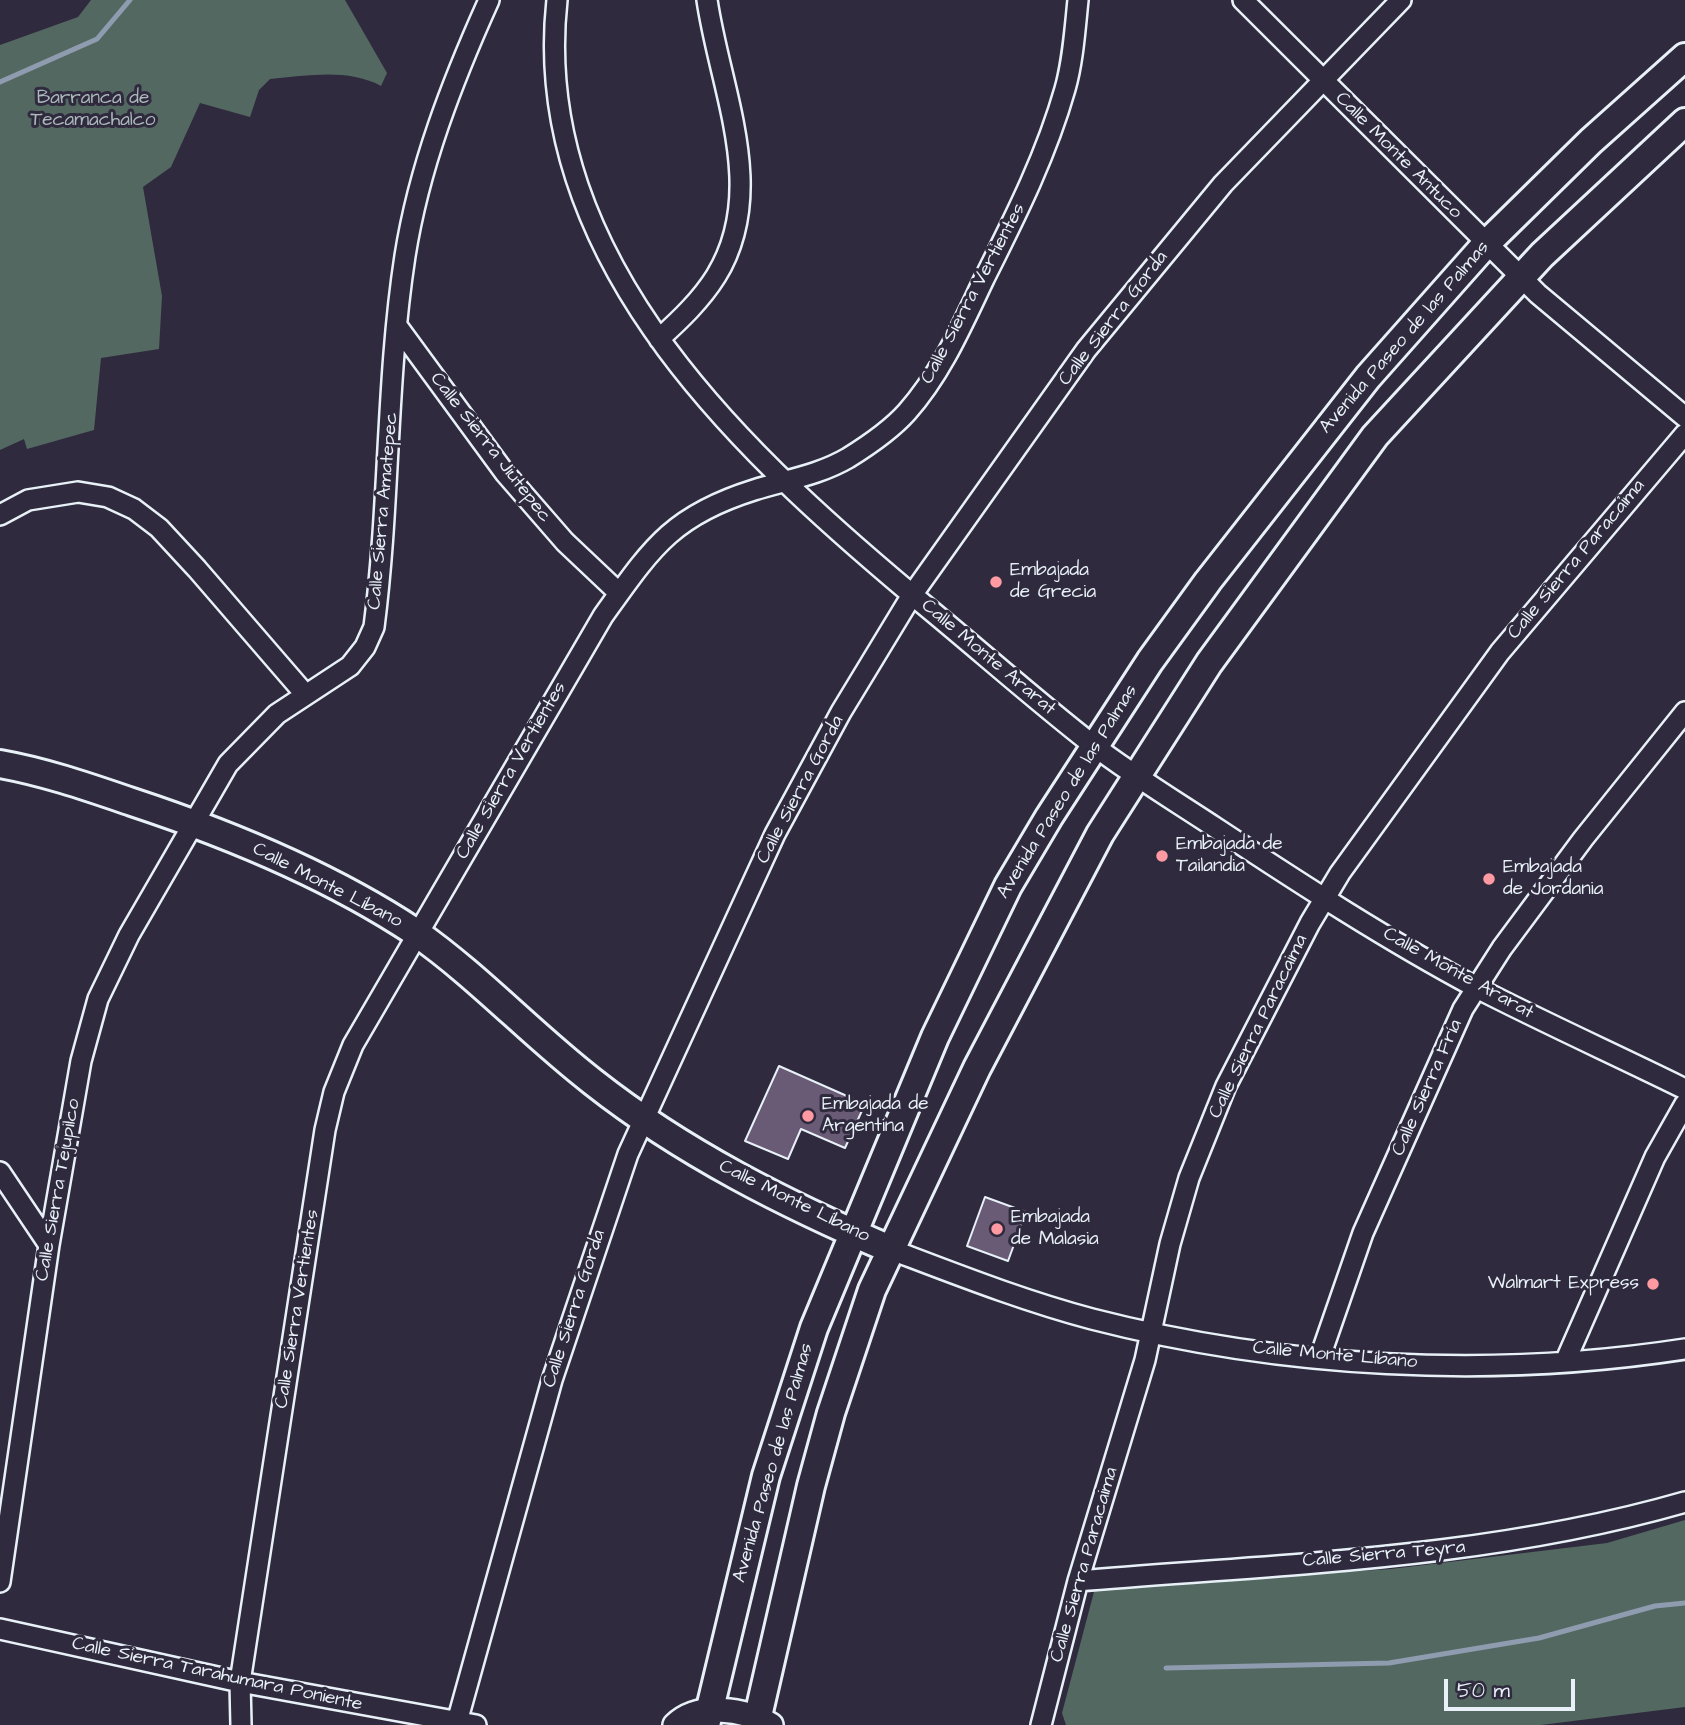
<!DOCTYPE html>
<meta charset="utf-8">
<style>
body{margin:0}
#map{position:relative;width:1685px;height:1725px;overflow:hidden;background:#2f2a3d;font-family:"Architects Daughter",sans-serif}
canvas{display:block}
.scale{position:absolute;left:1444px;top:1679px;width:131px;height:32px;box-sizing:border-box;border:4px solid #e8f1f8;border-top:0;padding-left:9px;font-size:21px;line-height:24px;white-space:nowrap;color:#e8f1f8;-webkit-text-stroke:5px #2f2a3d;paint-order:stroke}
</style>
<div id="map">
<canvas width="1685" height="1725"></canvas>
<div class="scale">50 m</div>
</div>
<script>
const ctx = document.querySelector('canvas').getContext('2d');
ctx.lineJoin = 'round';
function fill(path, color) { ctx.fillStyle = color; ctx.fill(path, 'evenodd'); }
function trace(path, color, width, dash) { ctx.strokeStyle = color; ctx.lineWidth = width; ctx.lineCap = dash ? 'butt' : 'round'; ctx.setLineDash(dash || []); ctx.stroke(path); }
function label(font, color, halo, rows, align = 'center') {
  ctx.font = font + ' "Architects Daughter",sans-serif'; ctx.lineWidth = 6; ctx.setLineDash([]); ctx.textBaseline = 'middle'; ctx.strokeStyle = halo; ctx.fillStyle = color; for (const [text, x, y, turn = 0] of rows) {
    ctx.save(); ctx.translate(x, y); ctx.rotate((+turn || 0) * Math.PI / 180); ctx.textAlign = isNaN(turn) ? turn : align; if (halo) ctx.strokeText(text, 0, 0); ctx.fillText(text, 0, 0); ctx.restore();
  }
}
const green = new Path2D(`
 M91,0H345L387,73L381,86C347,68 308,76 270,79L259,90L250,117L200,103L171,167L143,187L162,296L159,349L101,358L94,430L27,449L24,439L0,450V45L78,17Z
 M1685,1520V1707L1541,1725H1066L1062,1713L1095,1588L1391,1569L1607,1543Z`);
const stream = new Path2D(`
 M0,82L97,39L130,0
 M1166,1668L1389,1663L1539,1638L1655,1606L1685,1603`);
const building = new Path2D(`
 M779,1066L865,1104L845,1148L801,1129L788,1159L745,1141Z
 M985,1197L1026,1212L1008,1261L967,1246Z`);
const minor = new Path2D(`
 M557,0C528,263 752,462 934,613C987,657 1039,703 1093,745C1132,775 1175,801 1216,828C1301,884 1387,940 1477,988C1545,1023 1616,1055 1685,1089
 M1243,0L1538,294L1685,417
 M398,327L505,473L565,542L619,593
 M659,339C680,320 701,300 716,276C769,190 720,90 707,0
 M0,515L28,500L78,492L108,497L134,509L159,528L197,569L305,694
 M0,1172L49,1245
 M892,1250C958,1275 1024,1301 1092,1319C1282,1368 1491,1379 1685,1349
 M1320,1357L1363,1233L1463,1009L1502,948L1583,839L1685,712
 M1565,1362L1655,1157L1685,1104
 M1078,1581C1282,1564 1488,1559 1685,1502
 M0,1582L49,1245L81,1061L98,999L129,935L228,764L277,714L350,666L365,647L374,627C390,504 386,379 405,256C419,167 452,82 489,0
 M0,1629L240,1682L476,1725
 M457,1722L552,1380L628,1154L775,834L841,712L912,595L1086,350L1223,184L1401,0
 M241,1725L240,1682L325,1130L334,1092L353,1045L603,616C651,549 671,516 754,490C786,480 819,475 848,458C869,445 891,430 907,412C941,374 962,325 984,279C1015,217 1046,156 1065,89C1073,61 1075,29 1078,0
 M1041,1725L1078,1581L1145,1360L1170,1244L1189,1178L1226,1086L1310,923L1340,873L1500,652L1685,434`);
const tertiary = new Path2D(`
 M675,1725C699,1702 745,1709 771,1725`);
const secondary = new Path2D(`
 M0,764C45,772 88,787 132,802C229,834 329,875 415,932C478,976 532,1035 593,1082C683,1153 787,1205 892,1250
 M706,1725L766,1476L814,1328L935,1037L1008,886L1049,817L1150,661L1208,581L1368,377L1486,244L1591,141L1685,57
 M756,1725L811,1486L831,1413L872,1290L977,1068L1100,834L1209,663L1375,436L1542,255L1685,122`);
const markers = [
 [996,582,7,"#ff9aa2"],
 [1162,856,7,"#ff9aa2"],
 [1489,879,7,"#ff9aa2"],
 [808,1116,7,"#ff9aa2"],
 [997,1229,7,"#ff9aa2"],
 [1653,1284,7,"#ff9aa2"]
];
const parkNames = [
 ["Barranca de",93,99],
 ["Tecamachalco",93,121]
];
const streetNames = [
 ["Calle Monte Antuco",1398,156,45],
 ["Calle Sierra Vertientes",974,294,-62],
 ["Calle Sierra Gorda",1114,319,-52],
 ["Avenida Paseo de las Palmas",1405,338,-49],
 ["Calle Sierra Jiutepec",490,448,52],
 ["Calle Sierra Amatepec",384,511,-85],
 ["Calle Sierra Paracaima",1577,560,-50],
 ["Calle Monte Ararat",988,658,40],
 ["Calle Sierra Vertientes",512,771,-60],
 ["Calle Sierra Gorda",801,790,-62],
 ["Avenida Paseo de las Palmas",1068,792,-58],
 ["Calle Monte Líbano",327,886,27],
 ["Calle Monte Ararat",1458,974,29],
 ["Calle Sierra Paracaima",1259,1027,-64],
 ["Calle Sierra Fría",1428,1088,-66],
 ["Calle Sierra Tejupilco",59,1190,-80],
 ["Calle Monte Líbano",794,1202,26],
 ["Calle Sierra Vertientes",298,1309,-81],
 ["Calle Sierra Gorda",575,1309,-72],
 ["Calle Monte Líbano",1335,1356,5],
 ["Avenida Paseo de las Palmas",774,1463,-74],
 ["Calle Sierra Teyra",1384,1555,-5],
 ["Calle Sierra Paracaima",1085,1565,-74],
 ["Calle Sierra Tarahumara Poniente",217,1675,12]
];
const poiNames = [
 ["Embajada",1010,571],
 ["de Grecia",1010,593],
 ["Embajada de",1176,845],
 ["Tailandia",1176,867],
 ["Embajada",1503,868],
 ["de Jordania",1503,890],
 ["Embajada de",822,1105],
 ["Argentina",822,1127],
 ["Embajada",1011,1218],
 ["de Malasia",1011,1240],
 ["Walmart Express",1639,1284,"right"]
];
fill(green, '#546862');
trace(stream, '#8f9caf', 5);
fill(building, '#695a75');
trace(building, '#e8f1f8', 2);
trace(minor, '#e8f1f8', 24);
trace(tertiary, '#e8f1f8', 28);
trace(secondary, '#e8f1f8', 32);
trace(minor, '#2f2a3d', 19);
trace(tertiary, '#2f2a3d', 23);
trace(secondary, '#2f2a3d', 26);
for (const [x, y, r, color] of markers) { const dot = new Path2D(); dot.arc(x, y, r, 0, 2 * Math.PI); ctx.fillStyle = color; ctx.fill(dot); trace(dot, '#2f2a3d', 2.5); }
label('19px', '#adbabc', '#2f2a3d', parkNames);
label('19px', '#e8f1f8', '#2f2a3d', streetNames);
label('19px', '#e8f1f8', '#2f2a3d', poiNames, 'left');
</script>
